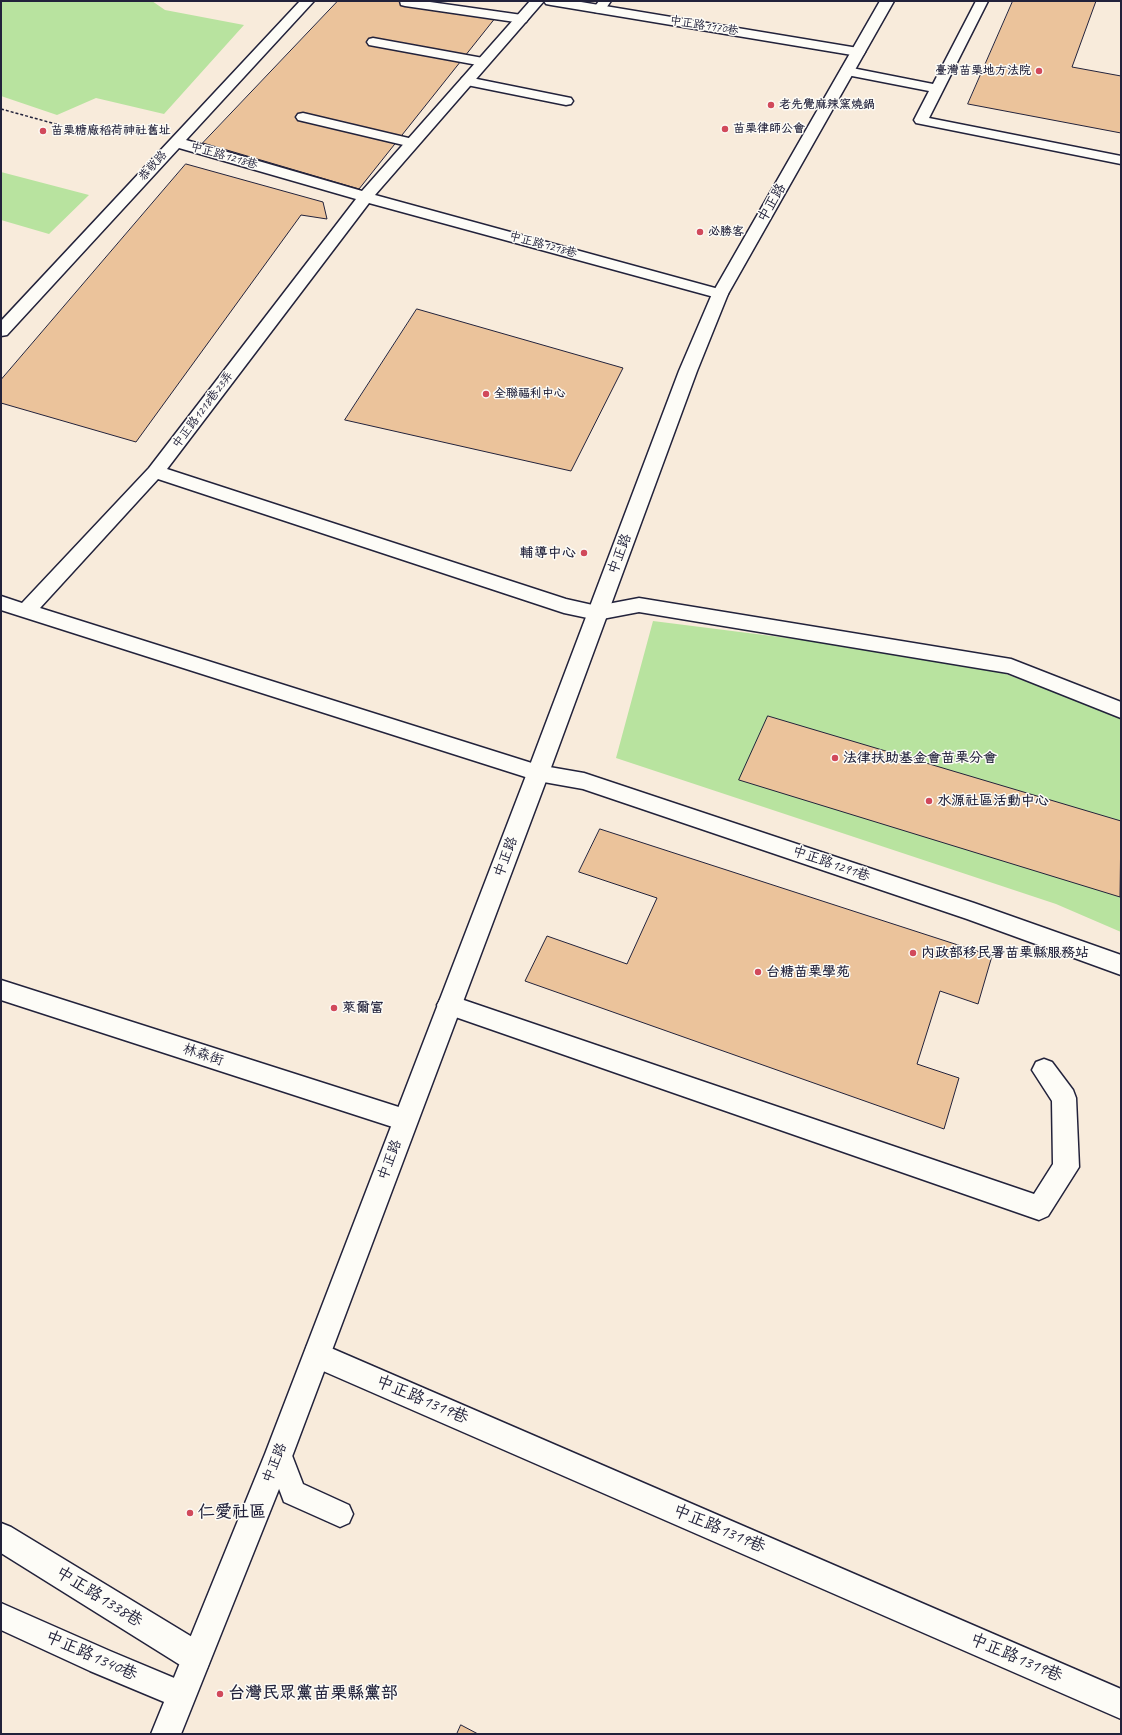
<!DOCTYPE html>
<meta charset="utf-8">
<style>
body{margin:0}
#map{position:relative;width:1122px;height:1735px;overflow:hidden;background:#f8ebdb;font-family:Caveat,sans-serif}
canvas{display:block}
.frame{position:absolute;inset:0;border:2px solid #22223b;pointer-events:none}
</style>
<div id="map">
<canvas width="1122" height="1735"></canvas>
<div class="frame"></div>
</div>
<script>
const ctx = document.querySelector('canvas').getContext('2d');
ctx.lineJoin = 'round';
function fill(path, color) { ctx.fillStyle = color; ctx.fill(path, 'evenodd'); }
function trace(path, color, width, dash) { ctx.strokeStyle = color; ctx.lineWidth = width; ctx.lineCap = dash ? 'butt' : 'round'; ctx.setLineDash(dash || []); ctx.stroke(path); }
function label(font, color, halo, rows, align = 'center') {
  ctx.font = font + ' Caveat,"LXGW WenKai TC",sans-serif'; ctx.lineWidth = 3; ctx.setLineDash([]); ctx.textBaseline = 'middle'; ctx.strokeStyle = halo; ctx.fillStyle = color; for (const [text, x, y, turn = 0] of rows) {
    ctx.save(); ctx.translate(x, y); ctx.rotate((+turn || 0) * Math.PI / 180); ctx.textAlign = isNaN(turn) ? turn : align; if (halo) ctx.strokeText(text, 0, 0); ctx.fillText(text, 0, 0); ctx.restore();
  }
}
const green = new Path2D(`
 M1,1H152L165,10L244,25L164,114L96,98L57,115L1,96Z
 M1,172L89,195L49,234L1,220Z
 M653,621L970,661L1121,716V932L1056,904L616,758Z`);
const building = new Path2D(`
 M338,1H406L496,17L359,189L203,143Z
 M1013,1H1096L1072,67L1121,76V133L968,104Z
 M186,164L323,202L327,219L301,215L136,442L1,403V380Z
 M417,309L623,368L571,471L345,420Z
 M768,716L1121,821L1120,897L739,780Z
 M600,829L992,956L978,1004L940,991L917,1064L959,1078L944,1129L525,981L547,936L627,964L657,898L579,872Z
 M461,1725L478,1734H457Z`);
const path = new Path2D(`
 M1,109L74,129`);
const service = new Path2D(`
 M400,1H423L522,15L526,16L528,19L526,22L522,23L405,6L401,5Z
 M599,1H611C606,8 604,14 595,12L593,9Z
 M976,1H988L929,118L1121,156V164L916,123L914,120L929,91L847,75L842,74L841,71L842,68L847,67L933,84Z
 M373,38L483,58L487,59L489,62L487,65L483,66L369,45L367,42L369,39Z
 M467,77L566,97L571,98L573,101L571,104L566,105L462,84L461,81L462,78Z
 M303,113L417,140L419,143L417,146L412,147L298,120L296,117L298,114Z
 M279,1441L288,1445L303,1484L349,1505L353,1514L349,1523L340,1527L284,1502L266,1454L270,1445Z
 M1,1603L110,1651L191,1685L195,1695L191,1705L181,1709L90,1671L1,1630Z`);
const minor = new Path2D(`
 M300,1H314L186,140L362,191L530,1H544L375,195L726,291L728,294L726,297L720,299L714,297L369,203L167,469L566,599L597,606L639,598L1011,659L1121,702V718L1008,673L639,612L597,620L564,613L158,479L40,608L538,765L584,773L974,903L1121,955V975L967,919L583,789L538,781L1,610V596L22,603L149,468L356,199L179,148L7,335L1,336V321Z
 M544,1H575L858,48L863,49L865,52L863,55L858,56L551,5L546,4Z
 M1,980L405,1109L414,1112L417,1120L414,1128L405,1131L1,1000Z
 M449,995L1034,1194L1053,1164L1052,1101L1032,1070L1036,1062L1044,1059L1052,1062L1073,1090L1076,1098L1079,1167L1048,1216L1039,1220L441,1012L437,1005L441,998Z
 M317,1342L1121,1689V1719L307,1364L304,1355L307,1346Z
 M1,1523L11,1527L207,1646L211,1657L207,1668L196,1672L185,1668L1,1553Z`);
const tertiary = new Path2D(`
 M880,1H894L728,294L697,371L549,773L293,1454L181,1734H151L265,1454L527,773L679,371L712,294Z`);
const markers = [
 [1039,71,4,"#d1495b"],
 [771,105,4,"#d1495b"],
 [725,129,4,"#d1495b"],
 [43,131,4,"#d1495b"],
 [700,232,4,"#d1495b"],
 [486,394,4,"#d1495b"],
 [584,553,4,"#d1495b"],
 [835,758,4,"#d1495b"],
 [929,801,4,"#d1495b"],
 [913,953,4,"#d1495b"],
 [758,972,4,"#d1495b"],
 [334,1008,4,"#d1495b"],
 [190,1513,4,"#d1495b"],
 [220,1694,4,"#d1495b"]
];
const farStreetnames = [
 ["中正路1170巷",704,26,9],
 ["中正路1218巷",224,156,16],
 ["恭敬路",153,166,-48],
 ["中正路1218巷",543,245,15],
 ["中正路1218巷23弄",203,410,-53]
];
const farPoinames = [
 ["臺灣苗栗地方法院",1031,71,"right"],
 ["老先覺麻辣窯燒鍋",779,105],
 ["苗栗律師公會",733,129],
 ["苗栗糖廠稻荷神社舊址",51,131],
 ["必勝客",708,232],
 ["全聯福利中心",494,394]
];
const streetNames = [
 ["中正路",772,203,-60],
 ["中正路",620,554,-69],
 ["中正路",506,857,-69],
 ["中正路1291巷",831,864,19],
 ["林森街",203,1055,18],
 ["中正路",390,1160,-69],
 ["中正路",275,1463,-68]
];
const poiNames = [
 ["輔導中心",576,553,"right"],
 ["法律扶助基金會苗栗分會",843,758],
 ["水源社區活動中心",937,801],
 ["內政部移民署苗栗縣服務站",921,953],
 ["台糖苗栗學苑",766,972],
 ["萊爾富",342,1008]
];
const nearStreetnames = [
 ["中正路1319巷",422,1400,23],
 ["中正路1319巷",719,1529,23],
 ["中正路1338巷",99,1597,32],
 ["中正路1340巷",91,1656,24],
 ["中正路1319巷",1016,1658,23]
];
const nearPoinames = [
 ["仁愛社區",198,1513],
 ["台灣民眾黨苗栗縣黨部",228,1694]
];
fill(green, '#b8e39f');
fill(building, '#ebc39b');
trace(building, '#22223b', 1);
trace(service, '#22223b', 3);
trace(minor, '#22223b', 3);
trace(tertiary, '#22223b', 3);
trace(path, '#22223b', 1.5, [3, 2]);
fill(service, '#fdfcf7');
fill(minor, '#fdfcf7');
fill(tertiary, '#fdfcf7');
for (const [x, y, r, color] of markers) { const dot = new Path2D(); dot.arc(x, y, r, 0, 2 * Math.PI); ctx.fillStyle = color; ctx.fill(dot); trace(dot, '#fdfcf7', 1.5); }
label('12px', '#22223b', '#fdfcf7', farStreetnames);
label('bold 12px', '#22223b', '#fdfcf7', farPoinames, 'left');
label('14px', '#22223b', '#fdfcf7', streetNames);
label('bold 14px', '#22223b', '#fdfcf7', poiNames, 'left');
label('17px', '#22223b', '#fdfcf7', nearStreetnames);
label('bold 17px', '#22223b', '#fdfcf7', nearPoinames, 'left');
</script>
